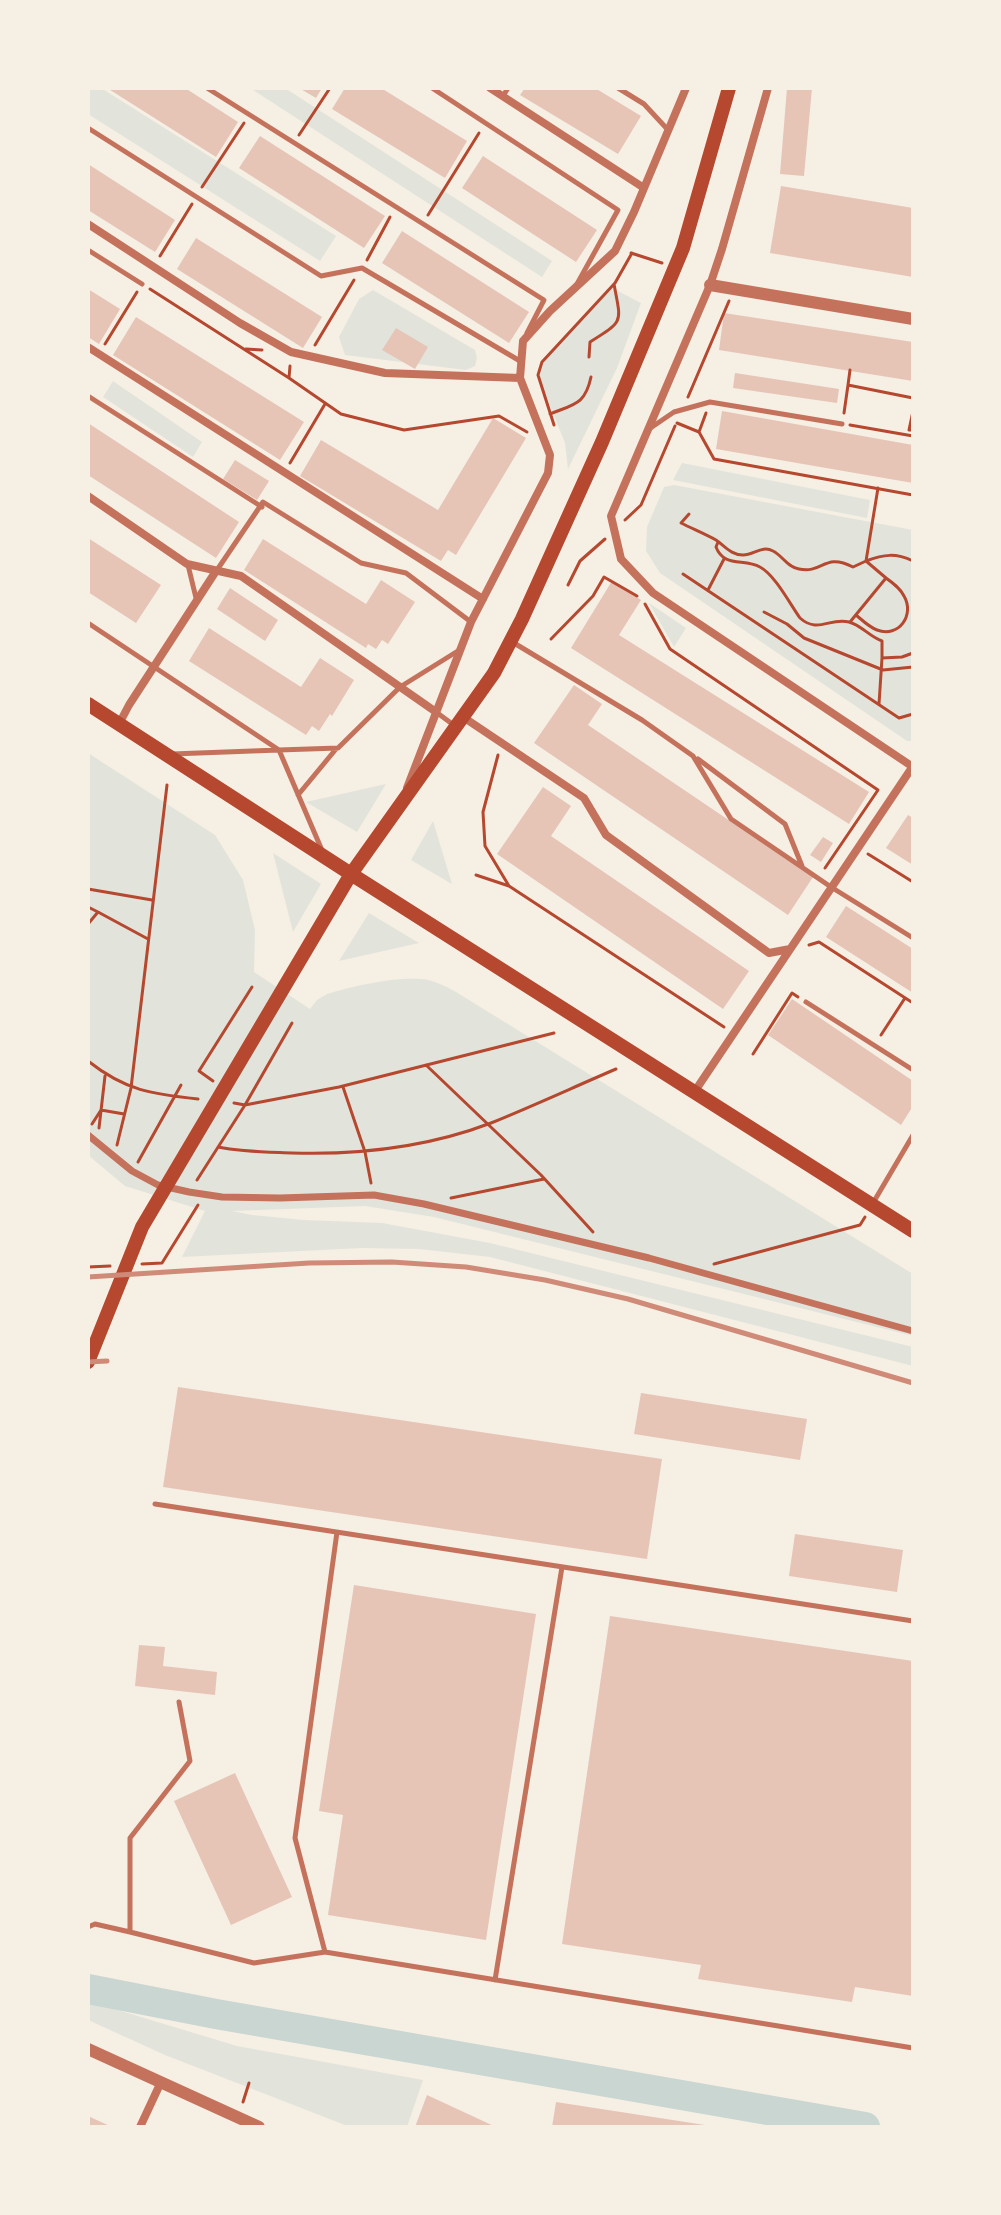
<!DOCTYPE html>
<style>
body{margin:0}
#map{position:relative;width:1001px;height:2215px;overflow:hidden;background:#f6efe4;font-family:Arial,sans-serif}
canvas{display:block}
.frame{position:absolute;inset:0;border:90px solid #f6efe4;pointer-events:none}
</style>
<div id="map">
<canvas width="1001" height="2215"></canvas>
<div class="frame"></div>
</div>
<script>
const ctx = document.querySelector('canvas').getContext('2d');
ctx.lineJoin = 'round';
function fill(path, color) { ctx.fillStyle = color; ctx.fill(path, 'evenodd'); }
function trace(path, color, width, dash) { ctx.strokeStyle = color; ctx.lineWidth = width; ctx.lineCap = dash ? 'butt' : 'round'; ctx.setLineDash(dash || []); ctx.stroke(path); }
const green = new Path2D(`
 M88,88H101L336,236L320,261L88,114Z
 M250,88H285L552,261L542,277Z
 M612,288L641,303L617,368L568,469L565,443L539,378L546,357Z
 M373,290L475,350L477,358L475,366L466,370L345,355L339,337L359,299Z
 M113,381L202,442L193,457L103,397Z
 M682,463L870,500L867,518L673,480Z
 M674,485L913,530V741H907L660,573L646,551L647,527L664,487Z
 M649,603L686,628L674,647Z
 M88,753L215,835L243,880L255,930L254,972L310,1009L317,1000L327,994C353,986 393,977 421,979C434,980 445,986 456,992L913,1274V1336L434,1217L365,1206L232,1211L252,1215L304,1220L382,1223L490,1243L913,1347V1366L490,1257L419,1249L362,1248L182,1257L205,1211L125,1186L88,1155Z
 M386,784L357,832L306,802Z
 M433,821L452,884L411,860Z
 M273,853L321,884L293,932Z
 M369,913L419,943L339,961Z
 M88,2001L237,2046L423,2080L407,2127H350L165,2055L88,2020Z`);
const river = new Path2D(`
 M88,1989L216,2014L865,2127`);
const building = new Path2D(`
 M107,88H185L238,122L216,157Z
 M299,88H322L316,98Z
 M345,88H381L467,141L445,178L332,109Z
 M525,88H595L641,116L618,154L520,95Z
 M787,88H812L804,176L780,174Z
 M260,136L385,216L364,248L239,168Z
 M483,156L597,230L576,262L462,188Z
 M88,164L175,220L155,252L88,210Z
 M781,186L913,208V277L770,253Z
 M402,231L529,312L509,343L382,263Z
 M196,238L322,317L303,348L177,269Z
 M88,289L120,309L99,344L88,337Z
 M724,313L913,342V381L719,350Z
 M136,317L304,422L280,460L113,355Z
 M396,328L428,347L415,369L382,350Z
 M735,373L839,389L837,403L733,388Z
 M722,411L913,445V483L716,449Z
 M493,418L526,438L456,555L448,550L441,561L300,476L321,440L438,510Z
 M88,423L239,522L216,558L88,475Z
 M235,460L269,481L257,500L223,479Z
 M88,538L161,585L136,623L88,592Z
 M263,539L366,604L381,580L415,602L388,644L382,640L376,649L368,644L366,648L244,570Z
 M612,581L641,600L619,635L869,792L849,824L571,648Z
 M230,588L278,620L265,641L217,609Z
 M209,628L301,687L320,658L354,680L332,716L330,714L319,731L312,726L306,735L189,661Z
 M574,685L602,704L588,725L813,877L788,915L534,743Z
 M543,787L571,806L551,836L749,971L723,1009L497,854Z
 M908,815L913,818V865L886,848Z
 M823,837L833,843L821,862L810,855Z
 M846,906L913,949V993L826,937Z
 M792,999L913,1081V1106L901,1125L768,1035Z
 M178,1387L662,1459L647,1559L163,1487Z
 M641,1393L807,1419L800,1460L634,1434Z
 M795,1534L903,1550L897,1592L789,1576Z
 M354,1585L536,1614L486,1940L328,1915L343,1815L319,1811Z
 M610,1616L913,1661V1996L855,1987L852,2002L698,1979L701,1965L562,1944Z
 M139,1645L165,1647L163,1666L217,1672L215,1695L135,1686Z
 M235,1773L292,1897L231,1925L174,1801Z
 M427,2095L496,2127H415Z
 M556,2102L705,2125V2127H552Z
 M88,2116L112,2127H88Z`);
const path = new Path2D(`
 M299,135L330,88
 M202,187L244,123
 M428,215L479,133
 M631,253L662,263
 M160,256L192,204
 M367,260L390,217
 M150,289L289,378L290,366
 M105,344L137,292
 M315,345L354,280
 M246,349L262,350
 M589,357L590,342C625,320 621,323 614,284
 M850,370L848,385L913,398
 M289,378L341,414L404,430L499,416L527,432
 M688,397L729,301
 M913,411L909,430H913
 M844,413L848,385
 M550,414C574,404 585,405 591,377
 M677,423L699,432L714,459L913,495
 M554,425L538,375L542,362L615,283L632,253
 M850,425L913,436
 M699,432L706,413
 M290,463L325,404
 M878,488L866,561C884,554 896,553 913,561
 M689,514L681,523C693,529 705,534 716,540C725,546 731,555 743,555C754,555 762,545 773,551C783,556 787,567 799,569C823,574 824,552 853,567L866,561L886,578L850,622
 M625,520L641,505L675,426
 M718,542L716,547C724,568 744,558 760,567C775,575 790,604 800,618C818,634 830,617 849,622C861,625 870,637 882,641V658L902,657L913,653
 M683,574L899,718L913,714
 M568,585L580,561L605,539
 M708,590L724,559
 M645,604L670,649L878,790L825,868
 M764,612L787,624L804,638L883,670L913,667
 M856,615C862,620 869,627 877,630C899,638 915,615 904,596C900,588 893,583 886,578
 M551,639L593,596L604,577L637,596
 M879,704L882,658
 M498,755L483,812L485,846L509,886
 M868,854L913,882
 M88,869V890
 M476,875L509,886L724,1027
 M88,889L152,900
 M88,907L98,912
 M88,924L98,912L148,939
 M809,945L819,942L913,1003
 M881,1035L905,998
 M753,1054L792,993L798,997
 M88,1061C126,1091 152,1094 198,1099
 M426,1065L541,1175L593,1232
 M213,1081L199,1071L252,987
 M343,1087L365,1152L371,1183
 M234,1103L245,1105L339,1087L554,1033
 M92,1124L101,1110L124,1114
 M99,1128L105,1076
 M117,1145L131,1088L167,785
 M218,1147C243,1152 267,1152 292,1153C359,1155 428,1147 491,1123C533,1106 574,1087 616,1069
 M138,1162L181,1085
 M197,1180L245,1105L292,1023
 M451,1198L544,1179
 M142,1264L162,1263L198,1205
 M714,1264L860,1225L865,1217
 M88,1267L110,1266
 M243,2102L249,2083`);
const service = new Path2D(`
 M207,88L544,300L527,333
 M432,88L618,210L577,284
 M618,88L644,104L669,131
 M503,96L508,88
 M88,128L321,276L362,268L520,361
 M88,250L142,284
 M88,396L262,507
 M649,429L674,412L710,402L842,424
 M188,565L196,598
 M217,570L263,502L361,563L406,573L471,622
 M88,623L279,750L338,748L400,687L461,649
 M514,643L642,720L693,756L731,819L831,887L913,938
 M436,712L455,726
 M172,754L279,750L321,848
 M698,759L785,824L802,866
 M298,795L336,749
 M806,1002L913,1070
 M873,1203L913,1135
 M155,1504L913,1621
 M88,1927L95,1924L130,1932V1838L190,1761L179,1702
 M130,1932L254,1963L325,1952L913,2048
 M325,1952L295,1838L337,1532
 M495,1980L562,1567`);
const pedestrian = new Path2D(`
 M88,1135L132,1171L158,1185L189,1192L222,1197L280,1198L374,1195L424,1204L649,1258L913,1331`);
const minor = new Path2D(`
 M490,88L644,188
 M768,88L722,249L710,285L611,516L621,559L653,593L913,767
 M88,224L240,323L291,352L385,373L520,378
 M88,347L483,599
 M88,496L187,564L241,576L436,712
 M463,717L584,798L606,835L769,953L790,949
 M119,724L129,705L216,571
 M407,788L471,622L548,473L550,455L520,378L523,341L550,311L615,251L634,212L686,88
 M695,1091L913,766
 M140,2127L161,2082`);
const tertiary = new Path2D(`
 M710,285L913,319
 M88,2049L259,2127`);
const secondary = new Path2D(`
 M88,704L351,874L913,1231
 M88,1362L142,1227L351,874L494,673L522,619L602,442L683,248L729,88`);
const rail = new Path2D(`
 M88,1277L309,1263L392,1262L466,1267L545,1280L628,1299L913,1383
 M88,1362L107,1361`);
fill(green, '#e2e4dc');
trace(river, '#c9d6d2', 30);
fill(building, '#e6c5b7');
trace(path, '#b5482f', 3);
trace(service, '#c5725c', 5);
trace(pedestrian, '#c5725c', 7);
trace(minor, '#c5725c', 8);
trace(tertiary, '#c5725c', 12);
trace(secondary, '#b5482f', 14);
trace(rail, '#cf8b77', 5);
</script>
